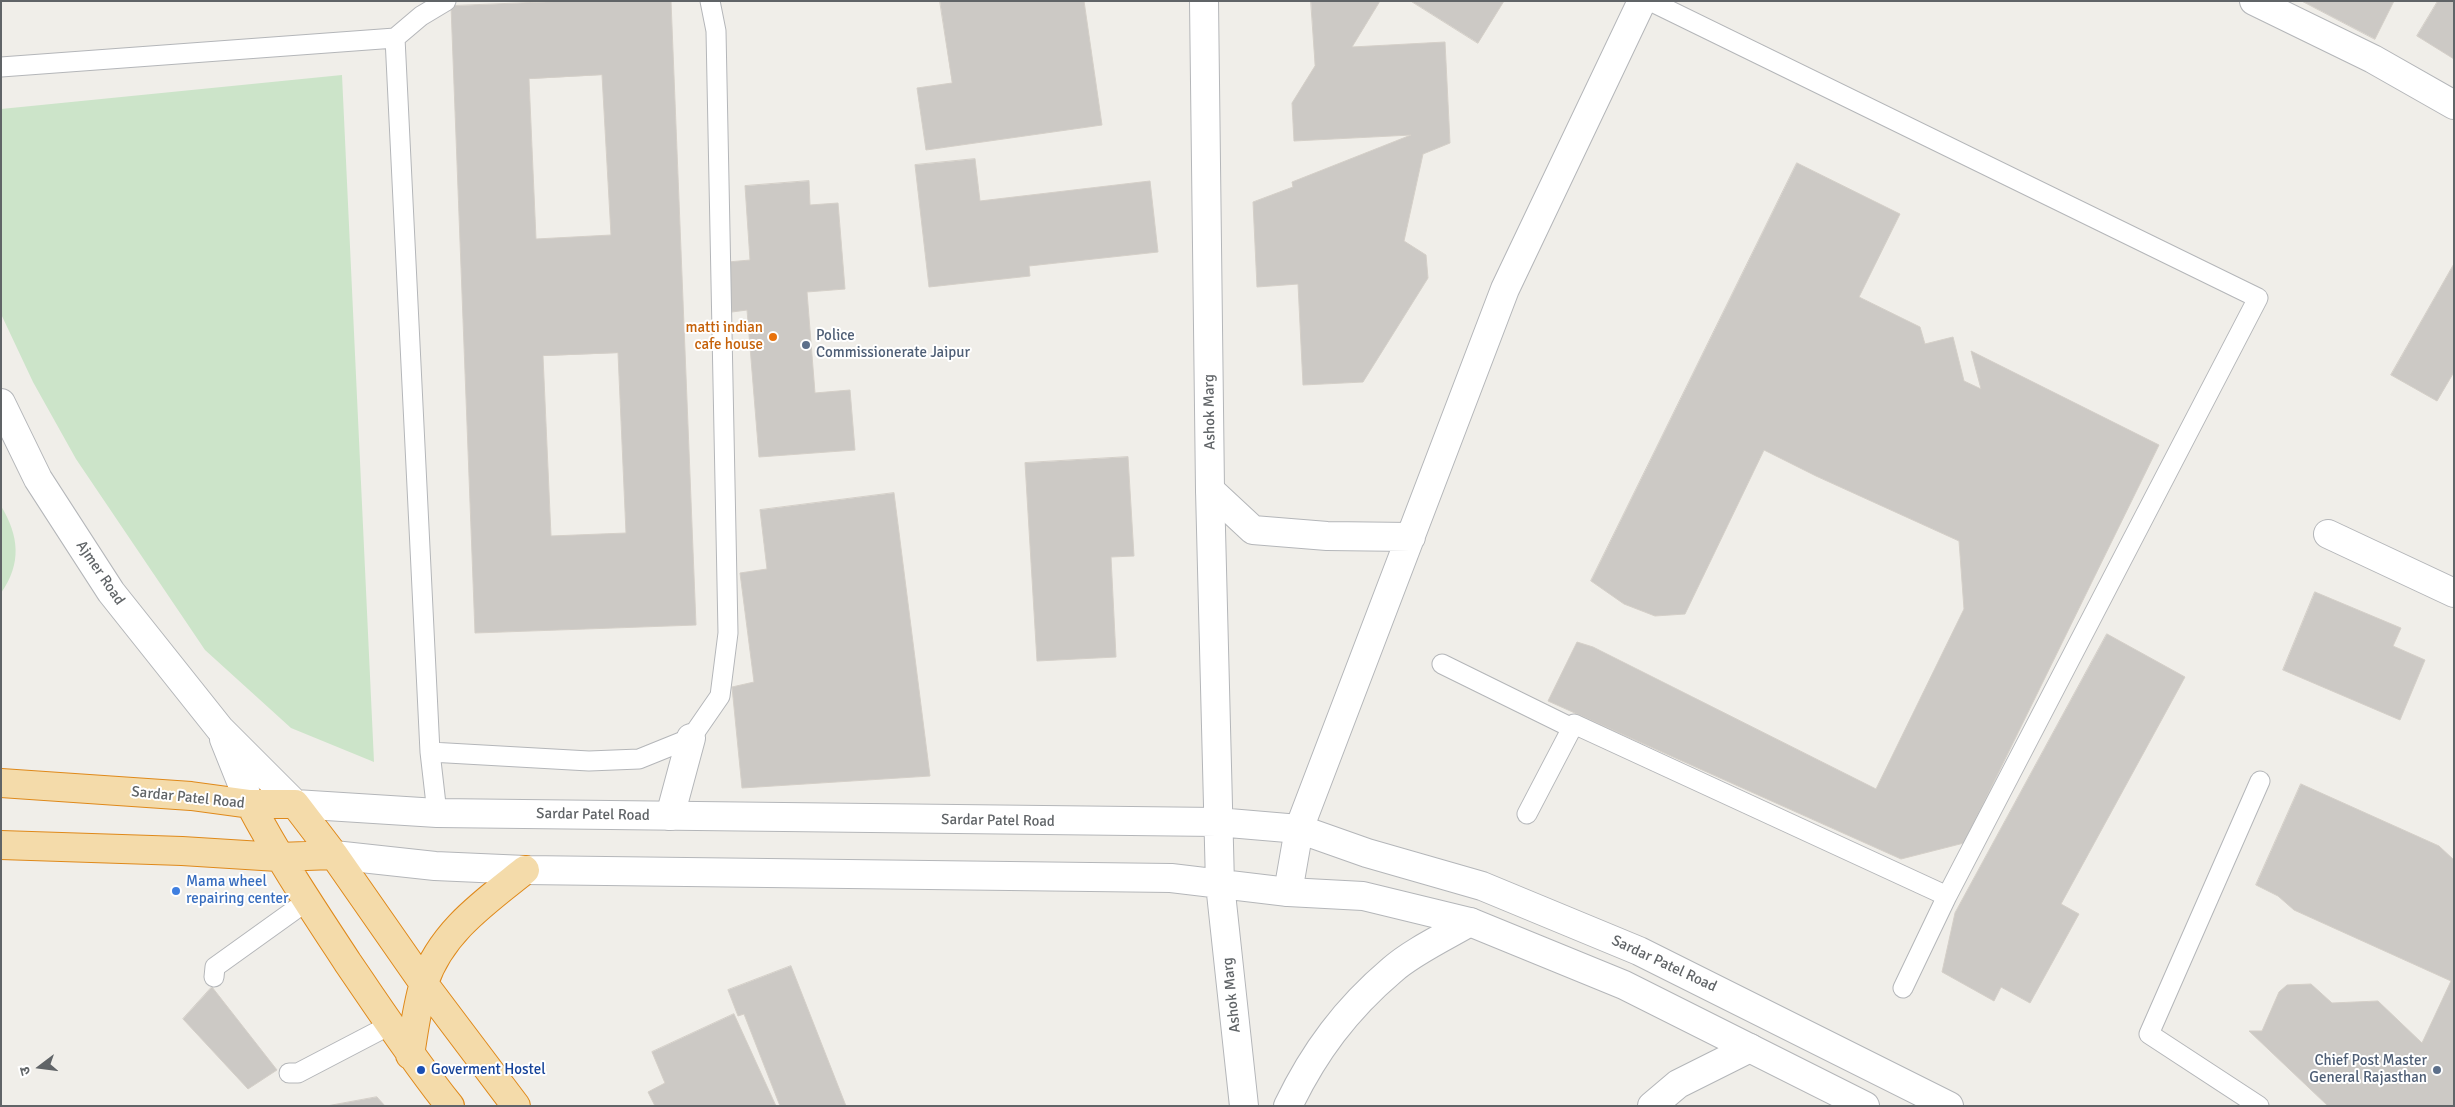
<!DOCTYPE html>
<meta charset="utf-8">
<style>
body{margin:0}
#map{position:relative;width:2455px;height:1107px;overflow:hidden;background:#f0eee9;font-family:Signika,"Noto Sans Devanagari",sans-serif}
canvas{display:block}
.frame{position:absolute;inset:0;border:2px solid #606467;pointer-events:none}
.north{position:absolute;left:15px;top:1042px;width:50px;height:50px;-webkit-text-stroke:4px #fff;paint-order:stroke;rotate:255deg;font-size:14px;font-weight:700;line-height:20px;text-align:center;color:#606467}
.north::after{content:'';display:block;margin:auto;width:18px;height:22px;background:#606467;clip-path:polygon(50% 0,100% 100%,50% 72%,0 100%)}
</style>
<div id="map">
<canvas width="2455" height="1107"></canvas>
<div class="frame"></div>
<div class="north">उ</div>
</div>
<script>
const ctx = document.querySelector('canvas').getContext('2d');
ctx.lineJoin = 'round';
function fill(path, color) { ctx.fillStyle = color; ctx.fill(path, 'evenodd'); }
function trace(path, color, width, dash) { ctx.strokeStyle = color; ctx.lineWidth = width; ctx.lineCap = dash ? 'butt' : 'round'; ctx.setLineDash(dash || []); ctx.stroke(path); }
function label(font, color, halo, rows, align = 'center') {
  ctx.font = font + ' Signika,sans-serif'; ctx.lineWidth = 4; ctx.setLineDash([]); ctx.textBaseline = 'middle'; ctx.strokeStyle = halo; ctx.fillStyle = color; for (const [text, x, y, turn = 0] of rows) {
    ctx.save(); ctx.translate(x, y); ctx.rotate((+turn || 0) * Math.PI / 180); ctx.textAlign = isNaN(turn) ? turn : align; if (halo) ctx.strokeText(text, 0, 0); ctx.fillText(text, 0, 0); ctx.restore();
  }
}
const green = new Path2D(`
 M342,75L374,762L291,728L205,650L76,459L33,382L1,314V109Z
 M1,506C19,536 22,563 1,593Z`);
const building = new Path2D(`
 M569,1H671L696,625L475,633L451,6ZM602,75L611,235L536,239L529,79ZM618,353L626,533L551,536L543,356Z
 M940,1H1084L1102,125L926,150L917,88L952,83Z
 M1311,1H1380L1352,47L1445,42L1450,143L1423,154L1404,241L1426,255L1428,278L1363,382L1303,385L1298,284L1257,287L1253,202L1293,187L1292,182L1411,135L1294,141L1292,103L1315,66Z
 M1411,1H1504L1478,43Z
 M2302,1H2394L2375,39Z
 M2438,1H2454V59L2417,36Z
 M975,159L980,201L1150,181L1158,252L1029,266L1030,276L929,287L915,165Z
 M1797,163L1900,214L1859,297L1920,327L1925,344L1953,337L1964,381L1981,389L1971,351L2159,445L1964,843L1901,859L1548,701L1577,642L1593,647L1876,789L1964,609L1959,541L1816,476L1764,450L1685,614L1655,616L1624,604L1591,581Z
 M809,181L810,205L838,203L845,289L807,292L815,393L850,390L855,450L759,457L747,310L732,312L728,262L750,260L745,186Z
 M2454,264V372L2437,401L2391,375Z
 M1128,457L1134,556L1111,557L1116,657L1037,661L1025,463Z
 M894,493L930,776L742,788L732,687L754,682L740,573L767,569L760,510Z
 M2315,592L2401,628L2393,646L2425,660L2400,720L2283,670Z
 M2107,634L2185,677L2061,904L2079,914L2030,1003L2001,987L1994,1001L1942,972L1955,913Z
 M2301,784L2439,846L2454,860V1106H2328L2249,1031H2262L2279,992L2287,985L2311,984L2332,1003L2378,1001L2422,1043L2451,981L2294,910L2278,896L2256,885Z
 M791,966L846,1106H780L744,1014L738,1016L728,990Z
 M212,987L277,1070L248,1089L183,1019Z
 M734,1014L776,1106H655L648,1092L665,1083L652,1052Z
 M377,1097L385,1106H327Z`);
const service = new Path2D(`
 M395,38L421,16L446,1
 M1,67L395,38L430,752L437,813
 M1442,664L1572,728
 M430,752L589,761L639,759L691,738L720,696L728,633L716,31L710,1
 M1527,814L1574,724L1947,896L2258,298L1650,1
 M214,977L215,967L307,901
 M1903,988L1947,896
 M289,1073H298L390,1025
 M2259,1106L2149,1034L2260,781`);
const minor = new Path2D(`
 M2254,1L2373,59L2454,105
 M1210,490L1253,530L1327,536L1411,537
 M2328,534L2454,593
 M670,816L691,738
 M1288,892L1299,829L1505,289L1642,1
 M1288,1106C1314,1052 1346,1009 1392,970C1412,952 1446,936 1470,922
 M1652,1106L1678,1084L1750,1048`);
const tertiary = new Path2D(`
 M1204,1L1210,490L1220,884L1244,1106
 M1,403L38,479L111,592L220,729L295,804L437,813L1217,822L1299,829L1367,853L1482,886L1639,951L1949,1106
 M224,739L250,804
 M334,855L435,866L525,870L1171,878L1288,892L1363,896L1470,922L1624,985L1865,1106`);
const trunk = new Path2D(`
 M1,783L191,796L250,804H295L334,855L424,984L516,1106
 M250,804C279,859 314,911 348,963C381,1011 413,1060 450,1106
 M1,845L182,851L278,857L334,855
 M410,1055C414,1031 417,1006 424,983C441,932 485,902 525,870`);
const markers = [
 [773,337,5,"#e8710a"],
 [806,345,5,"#5c6f8a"],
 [176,891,5,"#3f7fe0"],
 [421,1070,5,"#1a4fb4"],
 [2437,1070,5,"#5c6f8a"]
];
const foodNames = [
 ["matti indian",763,328],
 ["cafe house",763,345]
];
const serviceNames = [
 ["Police",816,336],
 ["Commissionerate Jaipur",816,353],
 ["Chief Post Master",2427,1061,"right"],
 ["General Rajasthan",2427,1078,"right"]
];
const streetNames = [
 ["Ashok Marg",1210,412,-91],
 ["Ajmer Road",100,573,56],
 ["Sardar Patel Road",188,798,6],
 ["Sardar Patel Road",593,815,1],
 ["Sardar Patel Road",998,821,1],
 ["Sardar Patel Road",1664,964,25],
 ["Ashok Marg",1232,995,-96]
];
const shopNames = [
 ["Mama wheel",186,882],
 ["repairing center",186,899]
];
const transitNames = [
 ["Goverment Hostel",431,1070]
];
fill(green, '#cce4c9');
fill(building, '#ccc9c5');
trace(building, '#d4cfc8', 1);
trace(service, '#b4b6b9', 21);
trace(minor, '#b4b6b9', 30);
trace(tertiary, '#b4b6b9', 30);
trace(trunk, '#df891a', 30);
trace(service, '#fff', 19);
trace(minor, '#fff', 28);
trace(tertiary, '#fff', 28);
trace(trunk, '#f4dbaa', 28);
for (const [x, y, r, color] of markers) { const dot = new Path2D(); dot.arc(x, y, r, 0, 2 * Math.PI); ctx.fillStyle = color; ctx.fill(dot); trace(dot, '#fff', 2); }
label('15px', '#c56008', '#fff', foodNames, 'right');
label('15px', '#4e5e75', '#fff', serviceNames, 'left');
label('15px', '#606467', '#fff', streetNames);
label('15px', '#366cbe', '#fff', shopNames, 'left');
label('15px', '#164399', '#fff', transitNames, 'left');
</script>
